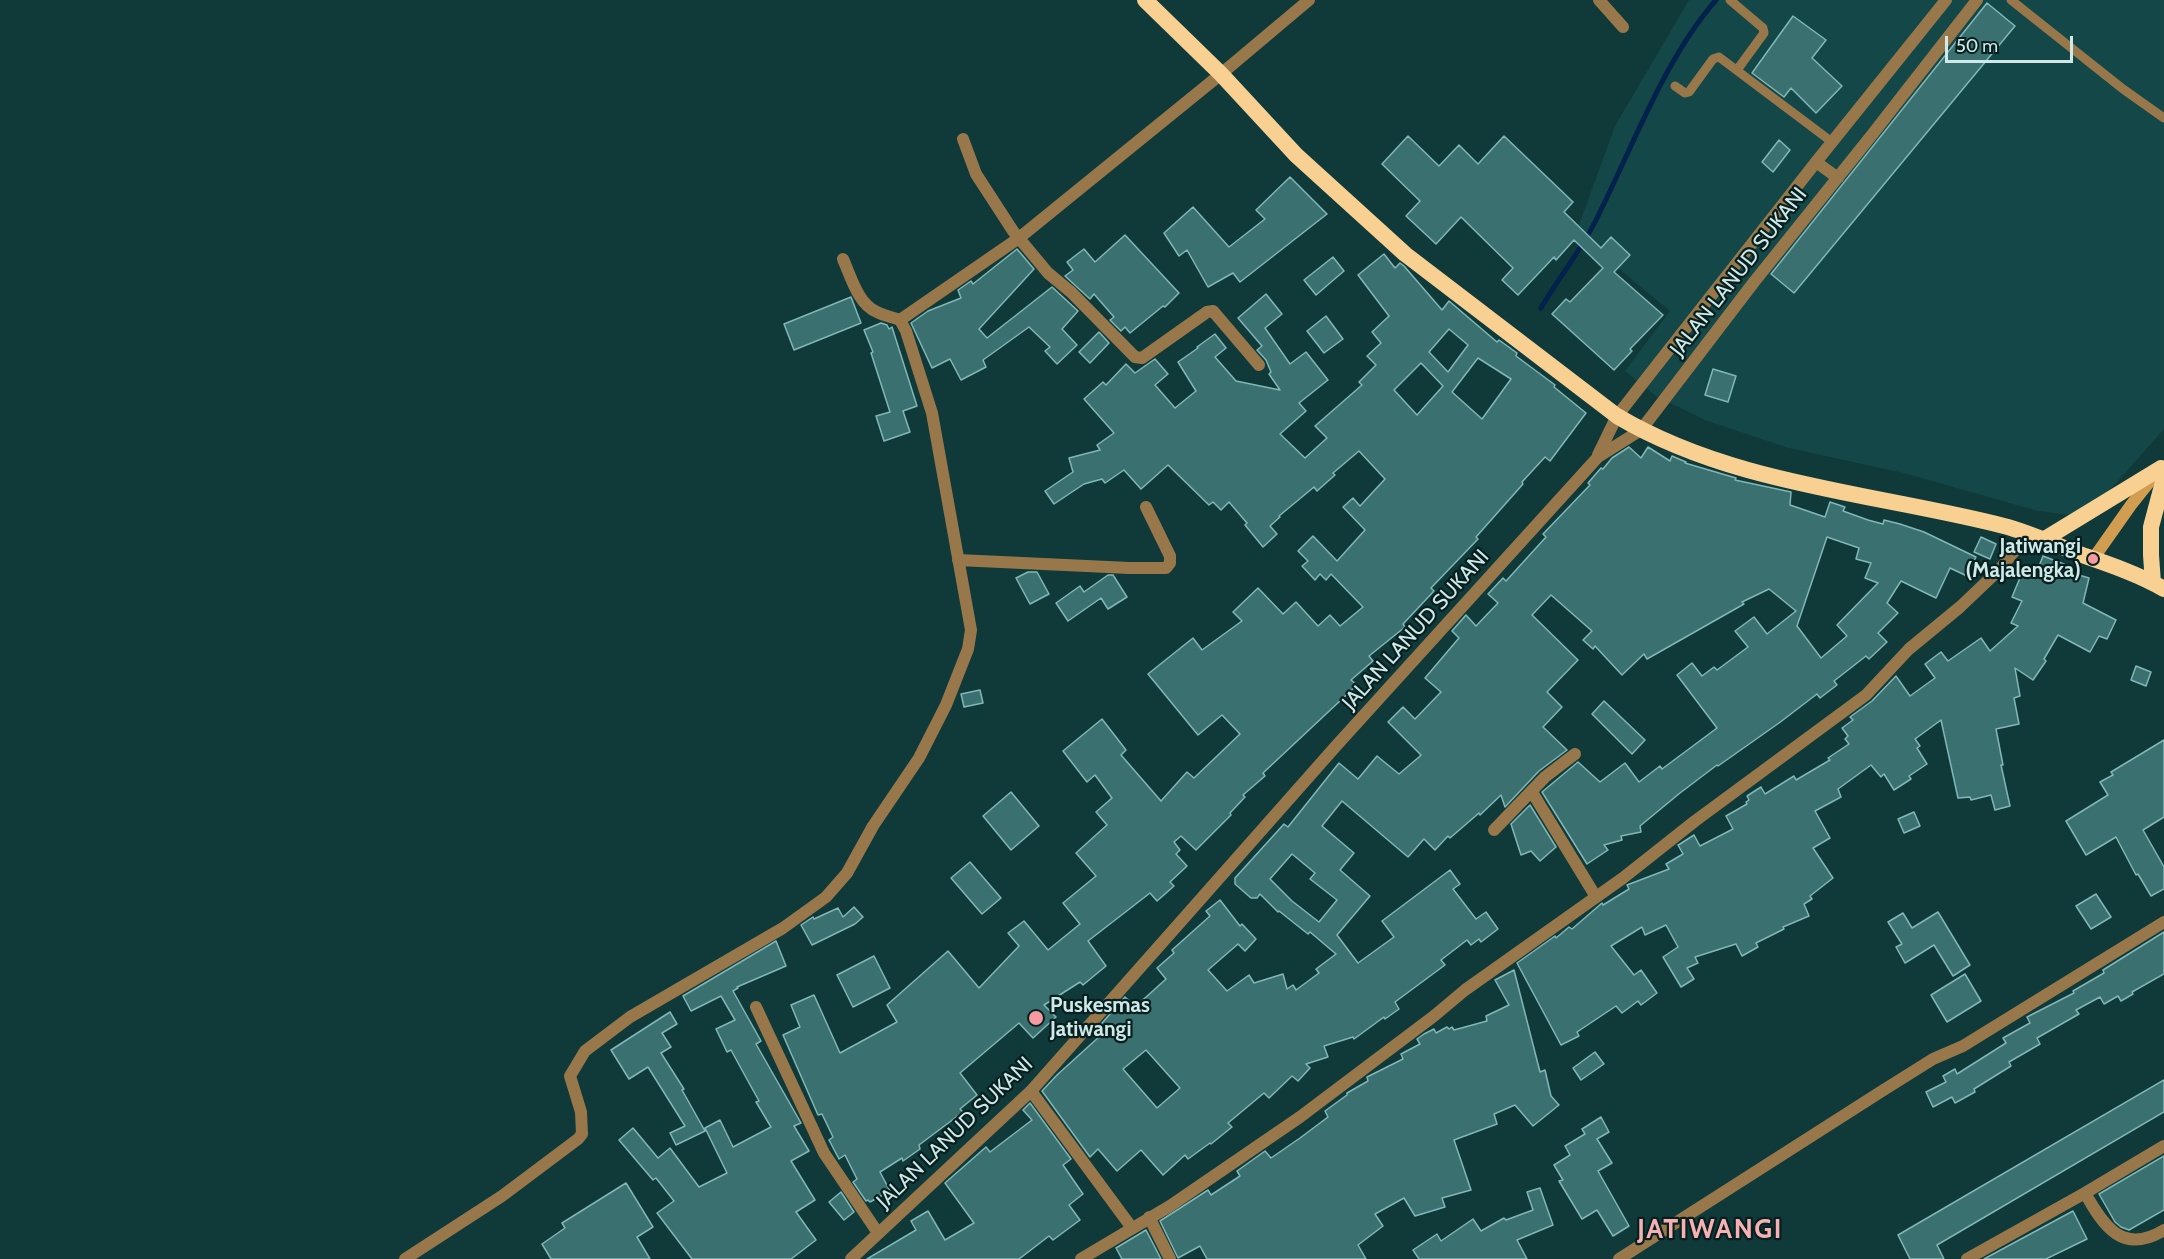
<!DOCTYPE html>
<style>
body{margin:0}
#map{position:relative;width:2164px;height:1259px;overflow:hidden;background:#103a3a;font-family:Cabin,sans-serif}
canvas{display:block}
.scale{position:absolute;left:1945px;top:36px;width:128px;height:27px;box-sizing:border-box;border:3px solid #cee9e8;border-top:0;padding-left:8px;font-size:18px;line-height:21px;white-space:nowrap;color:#cee9e8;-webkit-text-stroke:4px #081f1f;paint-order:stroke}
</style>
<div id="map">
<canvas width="2164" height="1259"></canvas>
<div class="scale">50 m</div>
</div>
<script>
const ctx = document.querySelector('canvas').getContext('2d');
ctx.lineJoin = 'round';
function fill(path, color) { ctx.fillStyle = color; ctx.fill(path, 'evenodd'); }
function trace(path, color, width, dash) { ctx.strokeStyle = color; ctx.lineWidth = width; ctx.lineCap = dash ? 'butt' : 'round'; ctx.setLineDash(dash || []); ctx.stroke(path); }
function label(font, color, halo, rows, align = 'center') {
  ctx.font = font + ' Cabin,sans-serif'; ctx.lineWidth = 4.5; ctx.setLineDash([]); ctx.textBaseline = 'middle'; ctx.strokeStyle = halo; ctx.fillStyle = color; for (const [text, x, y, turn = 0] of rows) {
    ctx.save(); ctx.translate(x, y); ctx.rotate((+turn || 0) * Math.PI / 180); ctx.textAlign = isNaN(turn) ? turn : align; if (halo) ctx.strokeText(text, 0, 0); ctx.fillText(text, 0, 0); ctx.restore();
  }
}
const built = new Path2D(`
 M1689,0H2164V429L2086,517L2038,511L1904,473L1789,448L1705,420L1656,396L1625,371L1670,311L1576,233L1615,126Z`);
const stream = new Path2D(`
 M1541,308C1559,277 1583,248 1598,216C1633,146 1665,58 1716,0`);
const building = new Path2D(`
 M1987,3L2015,26L1794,293L1771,274Z
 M1793,16L1826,40L1812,58L1842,86L1816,113L1791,88L1784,97L1752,73Z
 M1408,136L1439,166L1459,145L1478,164L1504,136L1573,202L1564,212L1601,248L1611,237L1630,255L1614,272L1663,315L1630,349L1632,351L1614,370L1552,314L1566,299L1570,302L1603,268L1574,240L1556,260L1554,257L1518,295L1502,280L1513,268L1461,217L1436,244L1406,216L1420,201L1382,164Z
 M1779,140L1790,150L1773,172L1762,162Z
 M1290,177L1327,214L1240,282L1233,273L1208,287L1187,250L1179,256L1164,233L1193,207L1229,247L1265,219L1256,210Z
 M1125,235L1179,293L1165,307L1163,306L1130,333L1125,327L1121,331L1110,320L1114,317L1094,294L1090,299L1065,276L1073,270L1067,262L1084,249L1095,262Z
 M1017,249L1034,269L979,329L987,338L1052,287L1078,311L1062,329L1077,345L1057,364L1045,351L1050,347L1029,327L983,360L986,367L961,380L950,359L932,368L911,323L928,311L961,298L958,290L971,281L973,284Z
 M1384,254L1395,268L1400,263L1404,266L1442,310L1449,301L1497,342L1499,340L1517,353L1516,356L1555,385L1554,387L1586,413L1550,461L1545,457L1522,482L1523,484L1476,537L1478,539L1431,588L1434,591L1403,624L1405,627L1369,656L1373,661L1351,680L1357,685L1263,773L1265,776L1243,795L1245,797L1230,813L1231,815L1196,850L1181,836L1174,842L1180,850L1176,854L1187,866L1170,882L1174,886L1157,901L1150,893L1088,941L1106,966L1083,985L1080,982L1044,1005L1056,1017L1033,1038L1019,1023L960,1073L977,1095L960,1109L963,1112L919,1145L920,1149L903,1161L902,1158L880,1172L890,1191L870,1202L868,1200L866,1201L853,1182L857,1179L845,1155L839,1159L829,1140L833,1137L822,1114L818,1115L783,1035L800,1027L791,1005L814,995L840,1053L897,1022L887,1005L948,951L979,988L1019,946L1008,933L1024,921L1048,950L1080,924L1063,903L1096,876L1076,853L1107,825L1096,812L1112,798L1095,775L1087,782L1063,751L1102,719L1126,750L1121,755L1161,801L1187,772L1194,778L1240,734L1222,715L1198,735L1148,674L1193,638L1202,650L1242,621L1233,612L1258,588L1283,614L1296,602L1318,626L1330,615L1340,626L1363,607L1331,574L1326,580L1320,574L1315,580L1302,566L1308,561L1298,551L1313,536L1337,561L1365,530L1343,507L1353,498L1360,506L1385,479L1359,451L1333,473L1335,475L1317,491L1314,487L1279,516L1280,517L1270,526L1277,534L1263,547L1245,525L1247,523L1229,502L1221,510L1213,502L1209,505L1168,465L1141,489L1124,470L1105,483L1102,479L1084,484L1054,504L1045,491L1073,472L1069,458L1100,450L1097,445L1114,433L1084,399L1103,382L1106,385L1126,364L1135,373L1155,359L1168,374L1155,385L1175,408L1196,391L1178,362L1198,348L1197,347L1215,334L1226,348L1215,357L1236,381L1280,390L1269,374L1271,372L1266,360L1257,350L1262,346L1238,318L1266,294L1282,314L1265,328L1290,364L1306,352L1328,380L1299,403L1306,411L1280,434L1305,458L1327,438L1315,426L1362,385L1359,382L1376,365L1367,356L1381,343L1372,332L1389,316L1358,275ZM1449,329L1468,345L1448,372L1429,352ZM1478,358L1511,379L1482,419L1452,392ZM1421,363L1443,386L1417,415L1394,390Z
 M1333,257L1344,271L1316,295L1304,280Z
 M851,297L861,323L794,350L784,324Z
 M1326,316L1343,339L1324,353L1307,331Z
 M881,323L887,325L889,329L892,327L917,406L903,411L910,432L884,441L876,416L890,412L871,353L873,352L864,330Z
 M1099,332L1109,343L1090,363L1079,352Z
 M1713,369L1736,376L1728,402L1705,395Z
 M1629,447L1641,458L1648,447L1670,461L1672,456L1686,462L1685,463L1736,478L1735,480L1791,492L1790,505L1825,517L1830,502L1845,507L1843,511L1868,520L1883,524L1884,520L1900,524L1924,532L1976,557L1967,576L1950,568L1936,598L1901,581L1887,603L1898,613L1878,633L1887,642L1869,659L1866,656L1834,681L1837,685L1820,698L1817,694L1779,723L1718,766L1717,765L1680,793L1640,826L1641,832L1621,836L1622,840L1604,845L1608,850L1587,864L1542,792L1578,762L1600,782L1625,763L1639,782L1660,766L1662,769L1717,728L1677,675L1692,663L1702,676L1714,667L1717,670L1748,647L1735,631L1754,617L1767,634L1796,611L1769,589L1742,602L1744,604L1647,659L1644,654L1622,675L1595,646L1593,649L1583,640L1592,631L1551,595L1532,615L1578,660L1547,692L1562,707L1543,727L1567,750L1539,771L1505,807L1501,795L1480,815L1479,813L1450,838L1448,836L1435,850L1424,839L1408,857L1342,801L1322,826L1354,853L1340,870L1370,896L1337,935L1358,963L1394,937L1382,921L1450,870L1460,884L1453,889L1476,919L1486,912L1498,929L1481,942L1479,939L1471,945L1467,940L1441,960L1445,965L1395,1002L1399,1009L1385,1019L1384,1017L1354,1039L1353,1037L1324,1046L1328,1057L1306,1064L1310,1068L1298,1081L1292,1076L1269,1098L1264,1093L1228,1123L1232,1127L1211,1144L1210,1143L1188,1159L1185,1155L1163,1175L1141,1150L1117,1171L1098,1149L1090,1157L1042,1091L1057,1075L1100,1036L1095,1031L1125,997L1135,1007L1166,979L1157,968L1174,953L1172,950L1210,916L1206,911L1220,900L1240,926L1242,924L1256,939L1245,951L1238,944L1208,970L1227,991L1249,975L1254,983L1283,974L1287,989L1293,985L1296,990L1319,973L1316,969L1336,954L1310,932L1308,934L1279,911L1278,912L1260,894L1257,898H1251L1235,884V878L1284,824L1288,827L1339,763L1358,779L1377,756L1399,774L1419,757L1421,755L1388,722L1403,707L1415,719L1441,692L1425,678L1459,638L1452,631L1466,615L1476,626L1498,603L1488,594L1503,578L1506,581L1546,537L1543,534L1590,485L1588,483L1601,468L1603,469L1612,458ZM1827,537L1859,548L1856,559L1871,563L1865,578L1878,583L1837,625L1847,636L1821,658L1797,626ZM1292,854L1315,873L1310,879L1337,900L1319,922L1292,901L1270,879ZM1146,1050L1180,1088L1157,1108L1123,1069Z
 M1981,537L1996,544L1990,559L1974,552Z
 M2043,556L2064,564L2062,570L2089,578L2083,603L2116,620L2107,639L2099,636L2090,652L2058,635L2044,659L2046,661L2033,680L2015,668L2020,696L2014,698L2019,724L1996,729L2003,765H2001L2010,806L1995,810L1991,795L1971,800L1970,797L1958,798L1941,720L1915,739L1920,746L1917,748L1927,764L1909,776L1911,779L1894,790L1884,774L1881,777L1871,765L1838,789L1841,797L1815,811L1830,838L1813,848L1833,878L1810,896L1812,899L1804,904L1809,916L1783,927L1784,929L1756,943L1758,947L1742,956L1736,944L1695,957L1698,963L1687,968L1694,979L1681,987L1663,957L1678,947L1666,925L1645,935L1642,927L1611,946L1634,975L1641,970L1657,993L1641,1005L1638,1001L1622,1013L1616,1006L1577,1032L1579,1036L1561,1045L1517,963L1555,936L1556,938L1569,927L1572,929L1602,903L1603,905L1629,889L1627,885L1669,869L1666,864L1683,854L1678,845L1680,844L1694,835L1700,846L1733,829L1726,816L1747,804L1746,802L1749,800L1747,796L1761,787L1765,794L1794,776L1796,780L1830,760L1828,758L1849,744L1845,739L1848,736L1842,728L1853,720L1850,717L1872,701L1896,676L1910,696L1935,678L1925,664L1941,652L1948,661L1981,638L1990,651L2018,626L2011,623L2022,601L2012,597L2022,573L2034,579Z
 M1028,572H1037L1049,594L1030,604L1016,578Z
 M1108,575H1113L1127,597L1108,609L1101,598L1068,621L1056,603L1080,586L1084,592Z
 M2136,666L2151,672L2146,686L2131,680Z
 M980,690L983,703L964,707L961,694Z
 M1604,701L1645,740L1632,754L1592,714Z
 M2164,740V817L2143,830L2164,867V889L2151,896L2138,874L2136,875L2116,837L2086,855L2066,821L2108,795L2100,782L2113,775L2111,772Z
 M1011,792L1039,826L1011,850L983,816Z
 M1530,805L1556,847L1540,861L1531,851L1521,855L1511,824Z
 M1914,812L1920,826L1904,833L1898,819Z
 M970,862L1001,898L982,914L951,878Z
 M2096,894L2111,917L2091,929L2076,906Z
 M854,907L863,917L855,924L812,945L801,925L813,917L814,919L838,908L843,917Z
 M1938,912L1970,965L1953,976L1934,945L1905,963L1896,947L1902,944L1888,922L1903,913L1912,928Z
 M2164,932V974L2132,992L2133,994L2121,1001L2118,996L2104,1004L2100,997L2076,1010L2079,1014L2037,1038L2040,1044L2009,1062L2011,1066L1974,1089L1975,1092L1955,1103L1952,1097L1933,1107L1926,1092L1946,1082L1943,1076L1955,1069L1957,1074L2006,1043L2003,1038L2030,1023L2027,1017L2074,993L2073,991L2104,973L2103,970Z
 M776,941L786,966L737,987L738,988L733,991L761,1041L756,1044L801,1123L794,1126L809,1151L791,1161L815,1200L796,1212L816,1240L791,1259H692L657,1213L674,1201L656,1178L653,1180L619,1140L633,1128L658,1158L670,1148L699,1187L727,1173L705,1128L720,1120L733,1147L771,1127L756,1102L759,1101L743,1072L731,1050L727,1052L716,1029L735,1020L721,996L691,1011L683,996Z
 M874,956L890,988L853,1007L837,975Z
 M1514,970L1540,1072L1545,1070L1551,1096L1559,1105L1533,1126L1515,1105L1494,1114L1497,1124L1454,1140L1471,1190L1442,1198L1445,1207L1415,1216L1404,1198L1375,1214L1383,1226L1358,1245L1366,1259H1207L1200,1246L1178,1258L1160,1221L1208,1190L1211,1195L1240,1176L1237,1171L1265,1151L1271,1158L1300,1138L1328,1117L1325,1111L1347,1095V1093L1368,1081L1367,1077L1403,1059L1401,1054L1420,1044L1417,1039L1424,1034L1434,1029L1436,1033L1447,1027L1449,1029L1452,1027L1454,1030L1487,1021L1486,1016L1509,1005L1495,980Z
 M1965,974L1981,1001L1947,1022L1931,995Z
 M670,1012L677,1024L662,1033L671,1047L661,1053L684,1089L682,1090L705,1131L676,1145L670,1133L685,1126L648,1067L629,1079L611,1050Z
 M1595,1052L1604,1064L1581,1080L1573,1068Z
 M2164,1080V1112L1937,1245L1944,1259H1910L1898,1235Z
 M1030,1103L1071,1159L1063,1165L1083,1194L1069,1205L1080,1220L1053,1240L1049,1236L1019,1259H867L916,1230L911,1221L928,1211L945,1240L974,1223L945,1183L986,1147L990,1152L1032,1120L1023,1110Z
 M1601,1117L1609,1132L1597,1139L1612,1163L1598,1171L1629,1226L1613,1236L1597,1210L1582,1219L1559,1181L1563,1180L1554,1165L1570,1155L1565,1146L1585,1134L1582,1129Z
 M2164,1156V1210L2129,1230L2121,1227L2115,1222L2099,1194Z
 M626,1183L653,1227L637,1237L650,1259H551L542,1244L565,1228L562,1223Z
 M1540,1188L1553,1225L1517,1240L1527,1259H1419L1413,1250L1437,1234L1441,1241L1473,1219L1481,1231L1504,1218L1506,1220L1533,1210L1527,1192Z
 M841,1192L854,1212L844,1220L829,1202Z
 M2073,1211L2087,1239L2046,1259H1984Z
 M1146,1230L1161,1259H1122L1116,1248Z`);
const service = new Path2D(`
 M1730,0L1763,28L1764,33L1737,70
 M2011,0L2123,89L2164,118
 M1675,86L1685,93L1689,92L1713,59L1719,57L1832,142`);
const minor = new Path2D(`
 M1599,0L1623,27
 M963,139L976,174L1013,231L1048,273L1071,292L1135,357L1142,358L1207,312L1213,311L1259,365
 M900,320L1019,238L1221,74L1309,0
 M958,560L1129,568H1166L1170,563V556L1146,507
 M1532,792L1596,897
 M1494,830L1545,777L1575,754
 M756,1007L824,1153L878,1233
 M1031,1091L1132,1228
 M2085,1193C2104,1227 2123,1255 2164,1230
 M1149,1217L1170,1259
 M405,1259L502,1196L578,1139L582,1134L581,1112L570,1076L585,1051L630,1017L783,928L826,897L847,873L873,826L919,758L946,705L968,649L971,630L932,413L906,331L900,320C893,317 884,316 877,312C858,304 851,277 843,259
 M1081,1259L1170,1206L1300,1117L1434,1016L1465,990L1623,878L1695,821L1866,695L1909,649L1960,607L2000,569L2028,534
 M1619,1259L1882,1091L1933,1059L1963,1046L1997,1025L2164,922
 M1967,1259L2085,1193L2164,1146`);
const tertiary = new Path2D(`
 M1816,162L1838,178
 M1598,455L1617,416L1816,162L1946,0
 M851,1259L1031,1091L1336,746L1598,457L1641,430L1754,282L1871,136L1977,0`);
const secondary = new Path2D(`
 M2093,559L2131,505L2155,475`);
const trunk = new Path2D(`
 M1145,0L1221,74L1296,155L1405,254L1617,416C1733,485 1875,493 2004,526C2031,533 2058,546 2085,556C2111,565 2140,575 2164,589
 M2043,540L2161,468
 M2153,583L2151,555V527L2164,478`);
const markers = [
 [2093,559,6,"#f49aa0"],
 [1036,1018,8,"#f49aa0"]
];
const streetNames = [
 ["JALAN LANUD SUKANI",1739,272,-52],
 ["JALAN LANUD SUKANI",1416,630,-48],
 ["JALAN LANUD SUKANI",955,1133,-44]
];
const poiNames = [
 ["Jatiwangi",2081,547],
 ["(Majalengka)",2081,571],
 ["Puskesmas",1050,1006,"left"],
 ["Jatiwangi",1050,1030,"left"]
];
const districtNames = [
 ["JATIWANGI",1710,1230]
];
fill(built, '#134748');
trace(stream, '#02224b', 5);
fill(building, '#3a7070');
trace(building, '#81b7b7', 1.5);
trace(service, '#98784a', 9);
trace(minor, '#98784a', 12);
trace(tertiary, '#98784a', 12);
trace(secondary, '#d19e51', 12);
trace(trunk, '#f8d092', 16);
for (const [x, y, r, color] of markers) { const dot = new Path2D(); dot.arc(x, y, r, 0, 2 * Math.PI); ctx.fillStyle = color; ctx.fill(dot); trace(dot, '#081f1f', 2); }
label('21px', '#cee9e8', '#081f1f', streetNames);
label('bold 21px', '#cee9e8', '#081f1f', poiNames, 'right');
ctx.letterSpacing = '1.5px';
label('bold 27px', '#f5b1b4', '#081f1f', districtNames);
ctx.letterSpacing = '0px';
</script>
